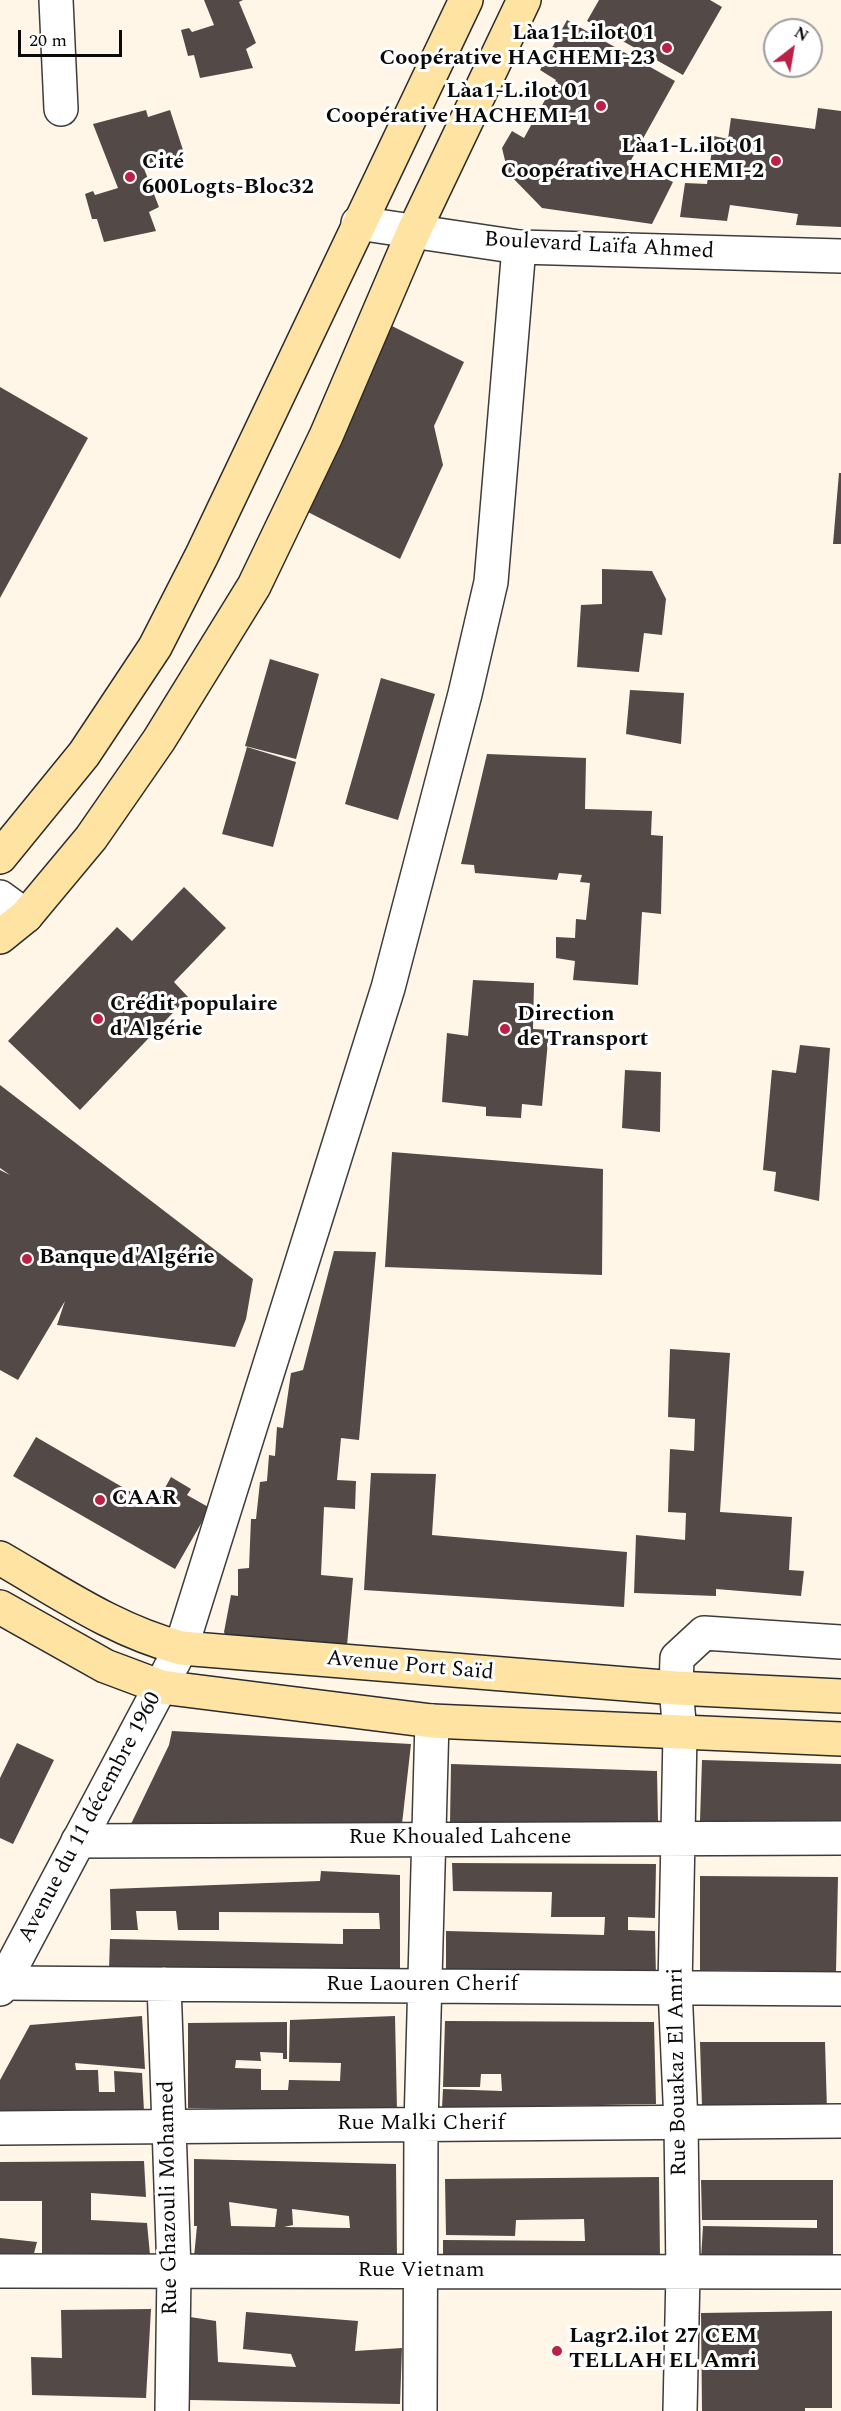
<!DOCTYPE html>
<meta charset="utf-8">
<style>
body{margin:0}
#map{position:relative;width:841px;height:2411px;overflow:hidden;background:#fff6e7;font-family:Spectral,serif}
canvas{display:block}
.north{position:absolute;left:763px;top:18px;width:60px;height:60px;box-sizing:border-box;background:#fff;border:2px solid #9d9d9d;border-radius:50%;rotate:31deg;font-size:16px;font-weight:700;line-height:24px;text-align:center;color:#0a0a0a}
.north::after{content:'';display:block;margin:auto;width:21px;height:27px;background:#bb2146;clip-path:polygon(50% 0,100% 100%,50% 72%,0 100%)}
.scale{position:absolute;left:18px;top:30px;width:104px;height:27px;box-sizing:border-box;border:3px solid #0a0a0a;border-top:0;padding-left:8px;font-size:18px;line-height:21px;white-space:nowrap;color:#0a0a0a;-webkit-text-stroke:4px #fff;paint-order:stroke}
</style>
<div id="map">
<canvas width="841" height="2411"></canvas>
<div class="north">N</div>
<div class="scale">20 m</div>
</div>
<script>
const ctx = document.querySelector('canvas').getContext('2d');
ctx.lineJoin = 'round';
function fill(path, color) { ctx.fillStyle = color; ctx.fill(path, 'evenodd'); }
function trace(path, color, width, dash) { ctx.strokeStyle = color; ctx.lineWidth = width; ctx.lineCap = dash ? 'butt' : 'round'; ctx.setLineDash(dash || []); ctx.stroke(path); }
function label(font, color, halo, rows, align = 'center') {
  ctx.font = font + ' Spectral,serif'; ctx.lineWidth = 6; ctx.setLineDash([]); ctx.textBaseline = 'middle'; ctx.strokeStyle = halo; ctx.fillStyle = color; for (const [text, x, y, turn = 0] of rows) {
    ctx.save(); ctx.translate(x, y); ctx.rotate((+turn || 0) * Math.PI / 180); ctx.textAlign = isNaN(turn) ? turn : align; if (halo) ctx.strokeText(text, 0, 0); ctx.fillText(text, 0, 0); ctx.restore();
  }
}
const building = new Path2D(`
 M204,0H243L239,2L256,43L246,49L253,68L200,78L194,55L188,56L181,30L189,28L192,32L214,25Z
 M599,0H710L722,7L683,75L587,21Z
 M567,20L675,81L630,162L673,182L652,224L542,208L508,173L502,148L512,131L524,138L556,80L540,70Z
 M818,108L841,111V227L796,225L798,214L730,205L727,221L680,217L685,183L707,184L714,136L728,139L731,118L815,129Z
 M146,110L148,117L170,110L183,150L179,158L166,163L160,159L143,166L159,207L149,212L156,231L104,242L97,219H92L85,194L93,191L95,195L118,188L93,124Z
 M392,326L464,362L434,426L443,465L400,559L302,509Z
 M0,387L88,438L0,598Z
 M839,473H841V544H833Z
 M602,569L652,571L666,599L662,635L644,633L639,672L577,667L581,605L602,604Z
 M270,659L319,674L296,759L245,746Z
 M381,678L435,694L398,820L345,804Z
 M630,690L684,693L681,744L626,734Z
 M247,747L296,762L273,847L222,834Z
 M487,754L586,758L585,809L652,811L651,835L663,836L661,914L642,912L638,985L573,980L575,961L556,958V937L575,938L576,919L586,920L590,883L580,882L582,875L559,873L557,880L475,873L474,865L461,864Z
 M184,887L226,928L174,982L188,997L80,1110L8,1041L117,927L132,941Z
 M473,980L534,983L533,1029L549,1030L542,1106L522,1104L521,1118L486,1116V1107L442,1102L447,1033L468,1036Z
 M800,1045L830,1048L819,1201L774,1191L776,1172L763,1170L772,1070L796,1073Z
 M625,1070L661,1072L660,1132L622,1128Z
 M0,1085L253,1279L246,1319L235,1347L57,1325L65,1301L18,1380L0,1370V1170L10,1175L0,1168Z
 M392,1152L603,1169L602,1275L385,1267Z
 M334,1251L376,1252L359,1440L341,1438L337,1480L356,1481L355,1509L324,1507L321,1575L353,1578L346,1657L231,1648L224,1632L231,1595L238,1596V1569L249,1568L251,1519H256L260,1482L267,1481L269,1455L275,1456L277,1427L283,1428L291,1373L303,1370Z
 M670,1349L730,1353L720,1512L792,1517L789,1570L804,1571L801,1596L716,1589V1596L634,1593L636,1535L685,1540L686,1513L668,1512L670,1449L694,1451L695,1419L668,1417Z
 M36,1437L155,1506L171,1477L191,1489L187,1495L210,1508L175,1569L13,1476Z
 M371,1473L436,1474L432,1535L627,1552L624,1607L364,1590Z
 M172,1731L411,1744L402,1824H131L169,1745Z
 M17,1743L54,1760L13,1844L0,1838V1778Z
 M702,1760L841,1764V1822L700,1821Z
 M451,1764L657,1771L658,1821L450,1823Z
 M452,1863L656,1864L655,1918L628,1917V1930L655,1931L656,1978L446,1976V1931L604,1935L605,1917H551L552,1892L453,1891Z
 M321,1871L400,1875V1969L109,1970L110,1939L343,1944V1929H380L379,1913L219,1912V1930H178L176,1911H136L138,1930H111L110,1889L320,1881Z
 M700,1876L838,1877L836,1972L700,1970Z
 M142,2016L145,2069L75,2063L76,2070H98L99,2092H115L114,2071L142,2073L144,2111L0,2114V2080L30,2025Z
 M395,2016L397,2111L188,2108V2023L287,2022V2059H283V2053L260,2052L261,2061L236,2060L235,2068L261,2069V2090H288L289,2080L340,2081L341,2063L289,2062L290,2020Z
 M445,2021L654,2022L656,2104L442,2108L443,2089L502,2091L501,2074H481L480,2087H443Z
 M700,2042H825L827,2111L702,2107Z
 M194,2159L396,2164L397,2259L194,2257L197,2226H194ZM229,2202L277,2209L275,2227L231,2226ZM292,2209L349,2216L350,2228L284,2227L293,2225Z
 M144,2161L146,2197L91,2193V2220L147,2223L150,2255L42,2253V2201H0V2162Z
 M659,2177L660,2258L443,2257V2240L585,2241L584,2219L516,2220L515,2236L446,2235L445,2179Z
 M701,2180H833V2257L701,2259L703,2226L817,2228V2220H702Z
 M0,2238L37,2242L32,2261L0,2260Z
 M151,2309L146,2398L32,2395L31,2357L62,2358L61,2310Z
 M832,2311V2408H805V2411H702L701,2313Z
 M246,2312L358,2321L355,2351L402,2348L400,2404L190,2400V2317L216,2321L218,2362L296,2367L291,2354L243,2349Z`);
const minor = new Path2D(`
 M56,0L61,109
 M0,897L26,916
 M181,1648L388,988L465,694L491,582L519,247
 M680,1733L675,1988L681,2123L683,2272L680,2411
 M78,1841L841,1838
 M3,1983L841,1989
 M164,1984L174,2271L172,2411
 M0,2128L841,2121
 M0,2271L841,2272
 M420,2411L421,2125L432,1721`);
const tertiary = new Path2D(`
 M358,223L519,247L841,256
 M680,1733L676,1688L677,1658L704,1633L841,1642
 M0,1989L181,1648`);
const secondary = new Path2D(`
 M0,857L84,754L155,647L202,555L466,0
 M0,937L26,916L91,838L159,740L254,586L326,436L413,233L524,0
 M0,1558C59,1592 115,1631 181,1648L676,1688L841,1696
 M0,1607L105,1666L161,1687L432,1721L841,1739`);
const markers = [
 [667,48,6,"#bb2146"],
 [601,106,6,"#bb2146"],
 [776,161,6,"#bb2146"],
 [130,177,6,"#bb2146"],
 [98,1019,6,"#bb2146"],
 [505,1029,6,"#bb2146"],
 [27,1259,6,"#bb2146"],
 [100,1500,6,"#bb2146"],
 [557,2351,6,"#bb2146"]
];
const poiNames = [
 ["Làa1-L.ilot 01",655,35,"right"],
 ["Coopérative HACHEMI-23",655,60,"right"],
 ["Làa1-L.ilot 01",589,93,"right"],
 ["Coopérative HACHEMI-1",589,118,"right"],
 ["Làa1-L.ilot 01",764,148,"right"],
 ["Coopérative HACHEMI-2",764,173,"right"],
 ["Cité",142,164],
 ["600Logts-Bloc32",142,189],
 ["Crédit populaire",110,1006],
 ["d'Algérie",110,1031],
 ["Direction",517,1016],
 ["de Transport",517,1041],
 ["Banque d'Algérie",39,1259],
 ["CAAR",112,1500],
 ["Lagr2.ilot 27 CEM",569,2338],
 ["TELLAH EL Amri",569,2363]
];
const streetNames = [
 ["Boulevard Laïfa Ahmed",599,247,3],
 ["Avenue Port Saïd",410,1667,5],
 ["Avenue du 11 décembre 1960",91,1818,-62],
 ["Rue Khoualed Lahcene",460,1839],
 ["Rue Laouren Cherif",422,1986],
 ["Rue Bouakaz El Amri",679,2072,-91],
 ["Rue Malki Cherif",421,2125],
 ["Rue Ghazouli Mohamed",170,2198,-91],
 ["Rue Vietnam",421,2272]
];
fill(building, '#534946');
trace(minor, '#3d3d3d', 36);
trace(tertiary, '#3d3d3d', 36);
trace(secondary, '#2c2c2c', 36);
trace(minor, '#fff', 33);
trace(tertiary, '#fff', 33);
trace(secondary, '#ffe3a2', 33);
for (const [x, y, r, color] of markers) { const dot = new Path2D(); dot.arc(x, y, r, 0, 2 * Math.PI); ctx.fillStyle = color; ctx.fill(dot); trace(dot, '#fff', 2); }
label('bold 22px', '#0a0a0a', '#fff', poiNames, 'left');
label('22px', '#0a0a0a', '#fff', streetNames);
</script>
